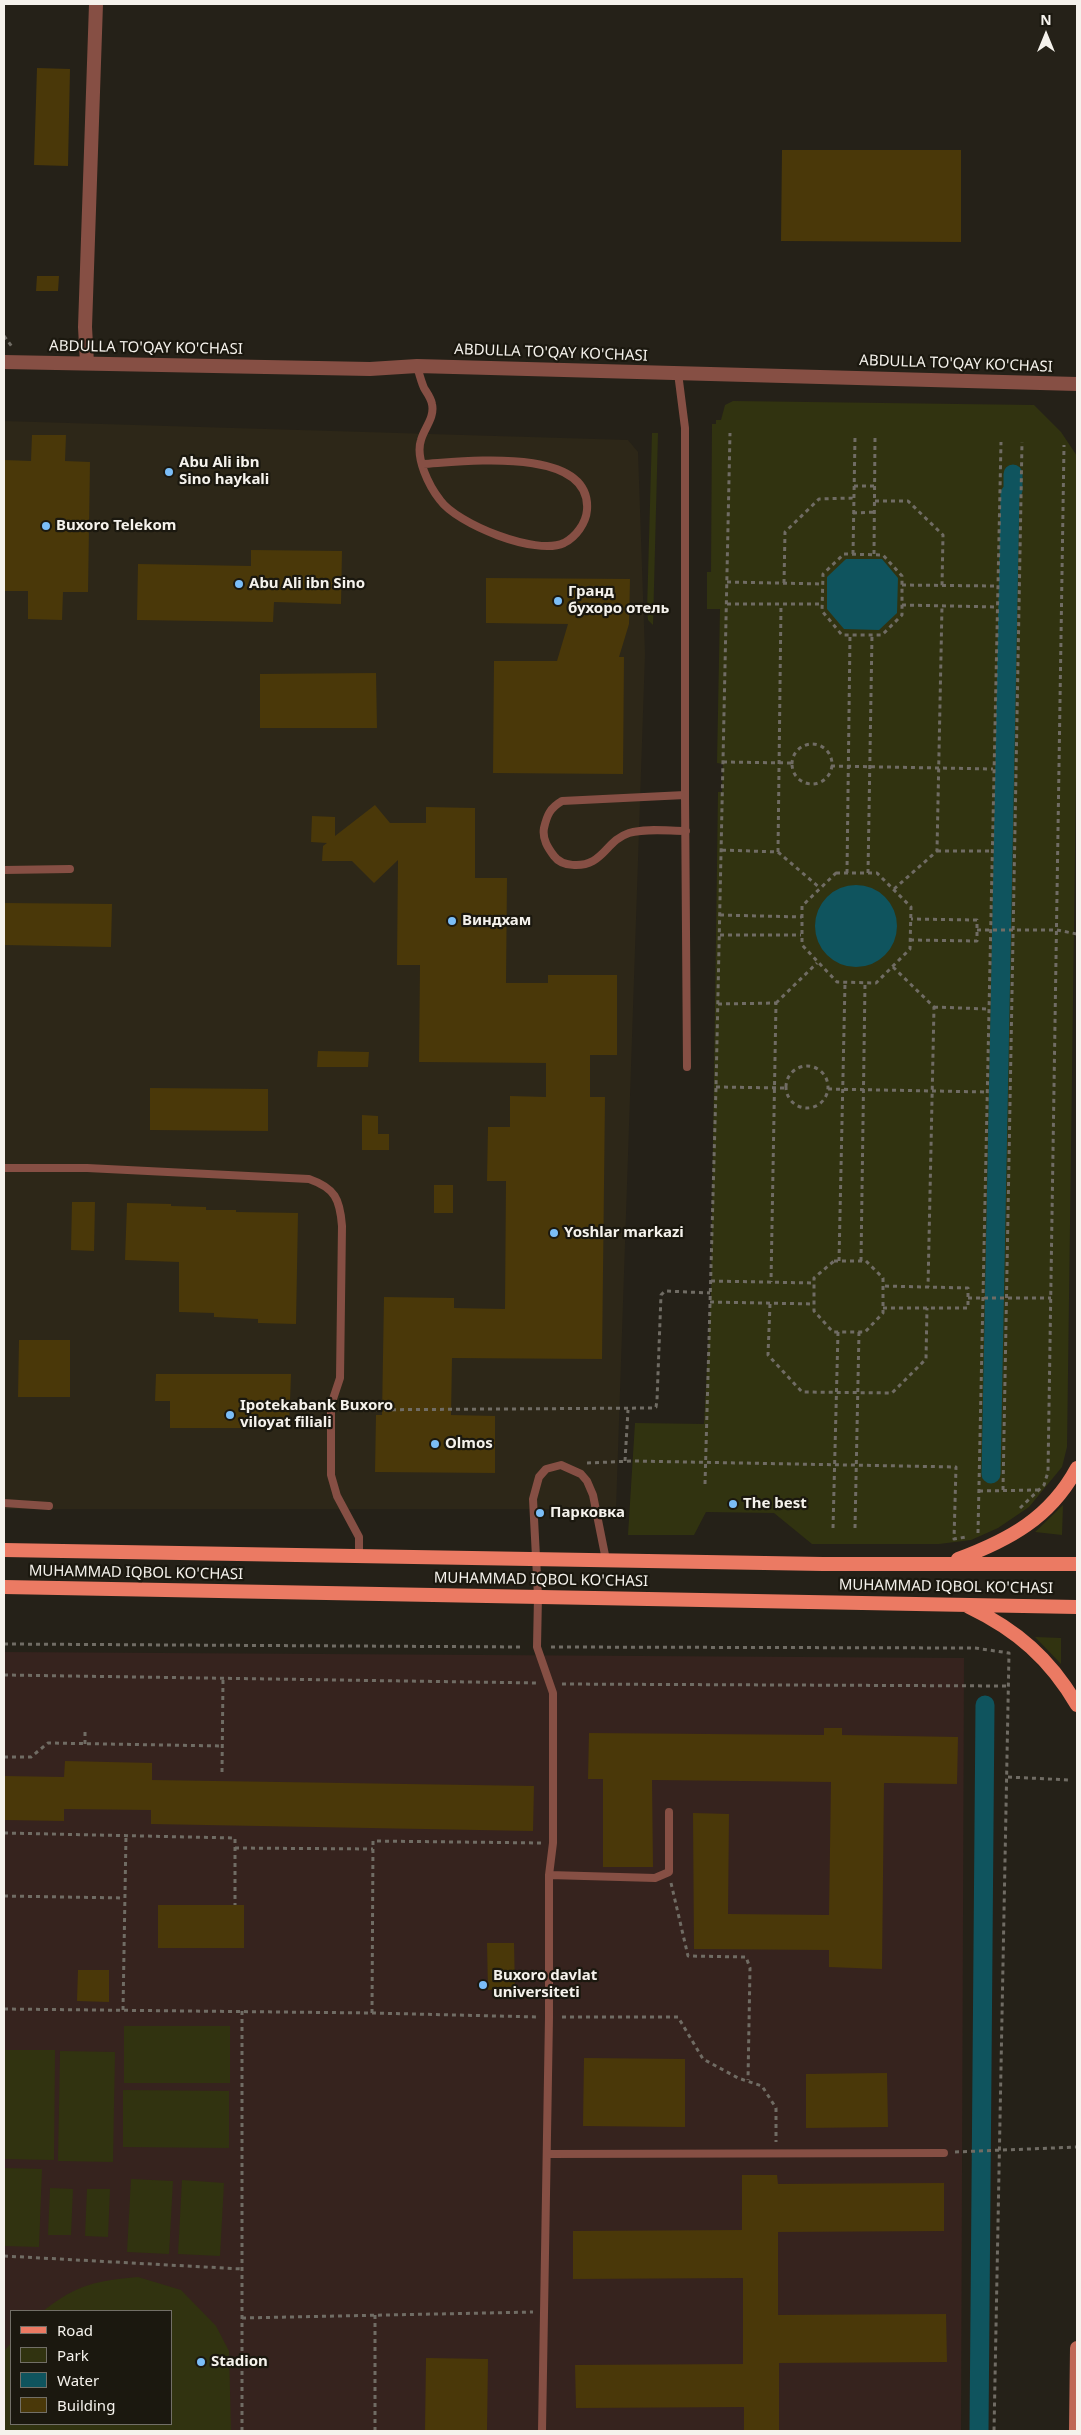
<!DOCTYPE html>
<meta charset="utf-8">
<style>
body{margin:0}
#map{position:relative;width:1081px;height:2435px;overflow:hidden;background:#252118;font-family:"Noto Sans",sans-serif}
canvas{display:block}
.frame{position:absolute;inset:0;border:5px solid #f5f2ec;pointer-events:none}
.legend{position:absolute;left:10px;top:2310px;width:162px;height:115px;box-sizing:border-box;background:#1b180f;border:1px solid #726f67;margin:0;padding:6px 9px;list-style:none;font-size:15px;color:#f5f2ec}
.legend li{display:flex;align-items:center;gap:10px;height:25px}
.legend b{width:25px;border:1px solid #726f67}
.north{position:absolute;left:1021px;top:10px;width:50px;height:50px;-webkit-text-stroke:4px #1b180f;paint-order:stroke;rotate:0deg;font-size:14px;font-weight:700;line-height:20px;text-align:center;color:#f5f2ec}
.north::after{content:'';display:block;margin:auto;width:18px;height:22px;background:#f5f2ec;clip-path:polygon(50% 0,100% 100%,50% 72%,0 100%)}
</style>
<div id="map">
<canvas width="1081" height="2435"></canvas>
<div class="frame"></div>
<ul class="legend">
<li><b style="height:6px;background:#eb7a63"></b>Road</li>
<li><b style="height:14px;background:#313310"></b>Park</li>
<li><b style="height:14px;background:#0f545e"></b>Water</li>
<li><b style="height:14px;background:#4a3809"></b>Building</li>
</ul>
<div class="north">N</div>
</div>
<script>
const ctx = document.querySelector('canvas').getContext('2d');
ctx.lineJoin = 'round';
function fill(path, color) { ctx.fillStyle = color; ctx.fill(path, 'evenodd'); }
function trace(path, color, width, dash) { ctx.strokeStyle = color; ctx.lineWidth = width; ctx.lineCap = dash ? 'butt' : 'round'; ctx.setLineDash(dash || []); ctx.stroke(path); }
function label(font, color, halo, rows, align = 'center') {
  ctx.font = font + ' "Noto Sans",sans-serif'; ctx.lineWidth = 4.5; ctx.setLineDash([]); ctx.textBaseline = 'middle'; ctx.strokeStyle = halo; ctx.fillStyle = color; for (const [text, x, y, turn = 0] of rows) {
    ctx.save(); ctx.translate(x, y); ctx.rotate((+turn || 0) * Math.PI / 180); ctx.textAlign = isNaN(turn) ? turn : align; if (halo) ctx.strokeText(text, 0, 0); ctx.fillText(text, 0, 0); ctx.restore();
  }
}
const built = new Path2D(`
 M4,421L628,440L638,452L645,654L616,1509H4Z`);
const education = new Path2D(`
 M4,1652L964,1658L961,2431H4ZM11,2311H171V2424H11Z`);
const green = new Path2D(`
 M733,401L1034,405L1061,432L1077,456V703L1067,1447L1062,1467L1029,1507L998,1528L971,1540L939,1544H812L774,1513L706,1512L694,1535H628L635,1423L704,1424L711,1293L718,792H722L723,764L717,763L720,609H707V572H711L712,424H716V420H721L725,405Z
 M652,433H658L653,625L648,620L647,611Z
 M1063,1505L1062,1535L1035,1532Z
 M1035,1637L1061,1638V1664Z
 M124,2026H230V2083H124Z
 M4,2050H55L54,2160L4,2159Z
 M60,2051L115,2052L113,2162L58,2161Z
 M123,2090L229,2091V2148L123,2147Z
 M4,2168L42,2169L39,2247L4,2246Z
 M131,2179L173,2181L169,2254L127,2252Z
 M182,2180L224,2183L220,2256L178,2254Z
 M50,2188L73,2189L71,2235H48Z
 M87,2189H110L108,2237L85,2236Z
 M138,2277L181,2290L216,2326L229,2351L231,2431H4V2351L11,2343V2424H171V2311H43C78,2284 95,2281 138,2277Z`);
const water = new Path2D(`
 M846,559H882L898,578L897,613L879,630L844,629L827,609V577Z
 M815 926a41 41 0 1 1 82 0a41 41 0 1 1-82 0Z`);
const canal = new Path2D(`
 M991,1474L1010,494L1013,490V474
 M979,2431L985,1705`);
const building = new Path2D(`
 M37,68L70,69L68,166L34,165Z
 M782,150H961V242L781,241Z
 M37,276H59L58,291H36Z
 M32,435H66L65,461L90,462L88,592H63L62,620L28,619V591H4V460L31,461Z
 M251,550L342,551L341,604L274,602L273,622L137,620L138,564L251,566Z
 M486,578L630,579L629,624L619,657H624L623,774L493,773L494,661H557L568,624L486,623Z
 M376,673L377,728H260V674Z
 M375,805L390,823H426V807L475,808V878H507L506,983H548V975H617V1055H590V1097H605L602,1359L452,1358L451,1415L495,1416V1473L375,1472L376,1415H382L384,1297L454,1298V1308L505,1309L506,1181H487L488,1127H510V1096L546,1097V1063L419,1062L420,965H397L398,860L374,883L352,861H322L323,846L327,843L311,842L312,816L335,817V836Z
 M4,903L112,904L111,947L4,945Z
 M318,1051L369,1052L368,1067H317Z
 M150,1088L268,1089V1131L150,1130Z
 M362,1115L378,1116V1134H389V1150H362Z
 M434,1185H453V1213H434Z
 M72,1202H95L94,1251L71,1250Z
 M127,1203L171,1204V1206L206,1207V1210H236V1212L298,1213L296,1324L258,1323V1319L214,1317V1313L179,1312V1262L125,1260Z
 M19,1340H70V1397H18Z
 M156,1374H291L289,1428H170V1401H155Z
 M824,1728H842V1735L958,1737L957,1784L884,1783L882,1969L829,1967V1950L694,1949L693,1813L729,1814L728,1914L829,1915L831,1782L652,1780L653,1867H603V1779H588L589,1733L824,1735Z
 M65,1761L152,1763V1780L534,1786L533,1831L151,1824V1810L64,1809V1821L4,1820V1776L64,1777Z
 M158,1905H244V1948H158Z
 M487,1943H514L515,1989L488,1990Z
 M78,1970H109V2002L77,2001Z
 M584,2058L685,2059V2127L583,2126Z
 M887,2073L888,2127L806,2128V2074Z
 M742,2175H777L778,2184L944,2183V2231L778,2232V2315L946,2314L947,2362L779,2363V2431H744V2407L576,2408L575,2365L743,2364V2278L573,2279V2231L742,2230Z
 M426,2358L488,2359L487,2431H425Z`);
const path = new Path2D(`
 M4,336L13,348
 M854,486H875
 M875,501H908L943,535L942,586
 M853,513L875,512
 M844,554L883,555L902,576V615L882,635H842L822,611L823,574Z
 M853,554L855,437
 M874,554L875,437
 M727,582L823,584
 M784,583L785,532L819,499L853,498
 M902,585L997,586
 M727,604H822
 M902,605L996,607
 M792 764a20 20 0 1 1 40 0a20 20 0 1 1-40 0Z
 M723,762L793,763
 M831,766L993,769
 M722,850L778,852L820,888
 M937,851H992
 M778,852L781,604
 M836,873H877L911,907L910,949L876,983L837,982L802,945V906Z
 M847,873L850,635
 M868,873L872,635
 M894,889L937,851L942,606
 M720,915L802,917
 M977,930H1057L1077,934
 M720,935H801
 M910,940L977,941V920L911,919
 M893,967L934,1007L928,1287
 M776,1003L817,963
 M718,1004L776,1003L771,1282
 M934,1007L988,1009
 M786 1087a21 21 0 1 1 42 0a21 21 0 1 1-42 0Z
 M716,1087L786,1088
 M828,1089L987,1092
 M834,1261H866L883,1278V1313L865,1332H833L814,1311V1278Z
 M839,1261L845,983
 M861,1261L865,983
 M711,1281L814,1283
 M968,1298H1051
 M710,1302L814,1304
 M770,1304L768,1355L802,1392L892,1393L926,1359L927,1308
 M883,1308H968V1288L883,1286
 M344,1410L653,1408L656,1407L657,1400L661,1295L665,1291L710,1293
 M625,1461L628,1410
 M587,1463L633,1461L956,1467L954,1539L966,1537
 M705,1484L716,1087L730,433
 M1003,1490L1022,442
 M979,1491L1038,1490
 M1020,1508L1044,1485L1048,1472L1064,445
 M833,1528L838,1332
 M855,1528L859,1332
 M978,1533L1001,442
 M4,1644L524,1647
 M551,1647L975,1648L1009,1653L994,2431
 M4,1675L538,1683
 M562,1684L1009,1686
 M85,1744V1730
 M4,1757H31L48,1743L223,1746
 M222,1772L223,1679
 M1008,1777L1070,1780
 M4,1833L235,1838V1905
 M235,1848L373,1849
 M671,1883L688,1956L746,1957L750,1968L748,2080
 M4,1896L124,1898
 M4,2009L372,2013L538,2017
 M123,2010L126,1835
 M372,2013L373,1841L542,1843
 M562,2017H678L703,2059L738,2078L762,2086L776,2108V2142
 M955,2152L1077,2147
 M4,2256L242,2269
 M375,2315V2431
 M242,2318L533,2312
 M242,2431V2011`);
const service = new Path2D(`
 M417,366C419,373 421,381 424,388C427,393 431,398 432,404C435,418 424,428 421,440C415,458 429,486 440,500C457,524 536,556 564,543C576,537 586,523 587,510C592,445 462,462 423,464
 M678,373L685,428V795L562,801C550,808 547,815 544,828C542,839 548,848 554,856C562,867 582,867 593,861C607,853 611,839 629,833C646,828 668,831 686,831
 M685,795L687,1067
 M4,870L70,869
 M4,1168H87L309,1179C335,1188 340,1199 342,1226L340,1378L331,1405V1475L337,1496L359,1537V1556
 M4,1503L49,1506
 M549,1875L655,1878L669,1872V1812
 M547,2154L944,2153
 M542,2431L549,2017V1875L553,1843V1693L537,1647L538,1596L533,1499L539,1477L546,1469L561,1465L581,1474L587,1481L593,1495L606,1560`);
const tertiary = new Path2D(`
 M4,362L370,369L417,366L1077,384
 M87,363L85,327L96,4`);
const secondary = new Path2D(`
 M1076,2431L1077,2348`);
const primary = new Path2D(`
 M4,1550L823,1564H1077
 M958,1559C1009,1540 1050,1518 1077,1468
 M4,1587L1077,1607
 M969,1607C1017,1630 1050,1659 1077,1705`);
const markers = [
 [169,472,5,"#7bbef8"],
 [46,526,5,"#7bbef8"],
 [239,584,5,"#7bbef8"],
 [558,601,5,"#7bbef8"],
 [452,921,5,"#7bbef8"],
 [554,1233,5,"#7bbef8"],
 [230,1415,5,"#7bbef8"],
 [435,1444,5,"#7bbef8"],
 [733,1504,5,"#7bbef8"],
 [540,1513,5,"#7bbef8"],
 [483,1985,5,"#7bbef8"],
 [201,2362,5,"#7bbef8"]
];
const streetNames = [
 ["ABDULLA TO'QAY KO'CHASI",146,348,1],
 ["ABDULLA TO'QAY KO'CHASI",551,353,2],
 ["ABDULLA TO'QAY KO'CHASI",956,364,2],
 ["MUHAMMAD IQBOL KO'CHASI",136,1573,1],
 ["MUHAMMAD IQBOL KO'CHASI",541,1580,1],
 ["MUHAMMAD IQBOL KO'CHASI",946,1587,1]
];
const poiNames = [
 ["Abu Ali ibn",179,463],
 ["Sino haykali",179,480],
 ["Buxoro Telekom",56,526],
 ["Abu Ali ibn Sino",249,584],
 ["Гранд",568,592],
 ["бухоро отель",568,609],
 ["Виндхам",462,921],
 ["Yoshlar markazi",564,1233],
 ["Ipotekabank Buxoro",240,1406],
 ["viloyat filiali",240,1423],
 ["Olmos",445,1444],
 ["The best",743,1504],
 ["Парковка",550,1513],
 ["Buxoro davlat",493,1976],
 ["universiteti",493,1993],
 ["Stadion",211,2362]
];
fill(built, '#2d2718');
fill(education, '#36231e');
fill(green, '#313310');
fill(water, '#0f545e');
trace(canal, '#0f545e', 19);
fill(building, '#4a3809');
trace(path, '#706c64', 3, [4, 4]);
trace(service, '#864f44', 8);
trace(tertiary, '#864f44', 14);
trace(secondary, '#bf6856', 14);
trace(primary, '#eb7a63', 14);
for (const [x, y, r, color] of markers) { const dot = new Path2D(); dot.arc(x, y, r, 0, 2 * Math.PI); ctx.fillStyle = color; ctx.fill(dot); trace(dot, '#1b180f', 2); }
label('15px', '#f5f2ec', '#1b180f', streetNames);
label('bold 15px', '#f5f2ec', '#1b180f', poiNames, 'left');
</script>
